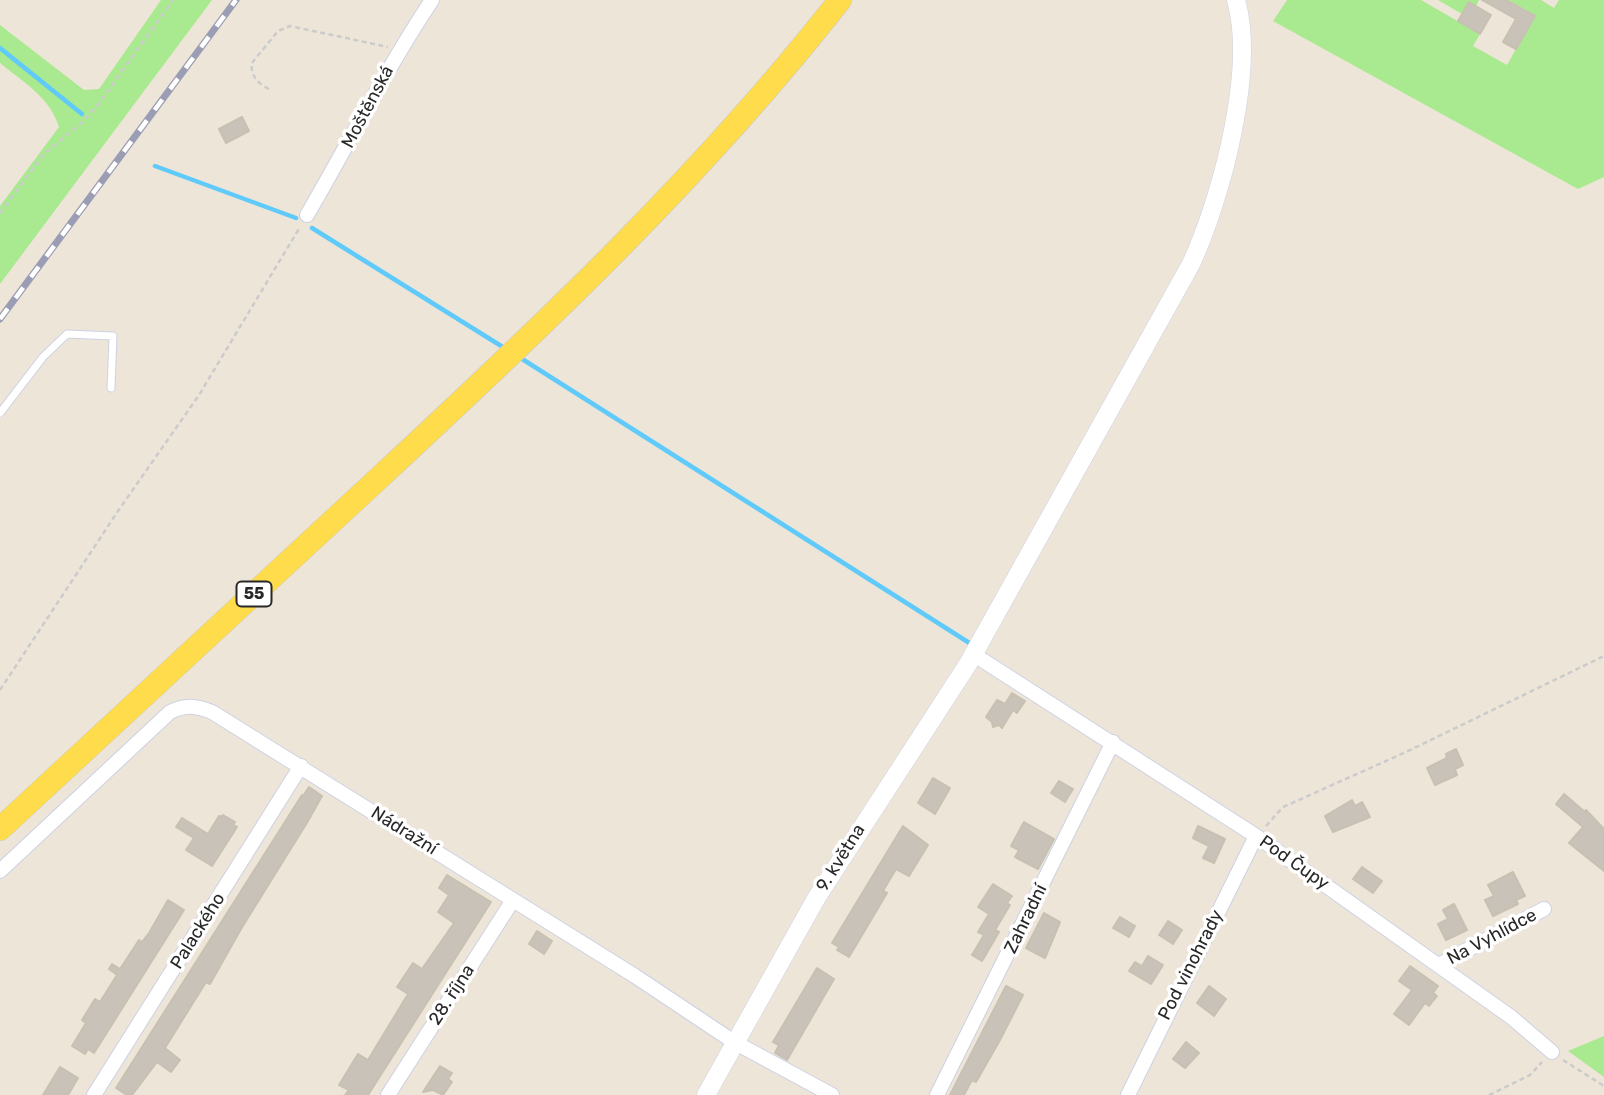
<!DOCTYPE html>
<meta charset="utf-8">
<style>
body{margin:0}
canvas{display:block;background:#ede5d8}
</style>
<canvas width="1604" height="1095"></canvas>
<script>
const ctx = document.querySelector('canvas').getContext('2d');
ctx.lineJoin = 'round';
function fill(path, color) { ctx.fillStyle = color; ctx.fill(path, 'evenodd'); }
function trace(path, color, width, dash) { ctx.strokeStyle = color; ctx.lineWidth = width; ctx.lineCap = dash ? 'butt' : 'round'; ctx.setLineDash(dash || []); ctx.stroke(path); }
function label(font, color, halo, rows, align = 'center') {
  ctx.font = font + ' Rubik,sans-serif'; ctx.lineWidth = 7; ctx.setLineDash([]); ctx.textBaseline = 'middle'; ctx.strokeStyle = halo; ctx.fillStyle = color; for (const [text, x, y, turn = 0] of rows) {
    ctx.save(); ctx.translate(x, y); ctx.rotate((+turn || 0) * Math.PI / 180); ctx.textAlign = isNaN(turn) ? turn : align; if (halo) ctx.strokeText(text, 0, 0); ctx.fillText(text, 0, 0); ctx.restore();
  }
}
const green = new Path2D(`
 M161,0H212L0,284V206L59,127C50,97 23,82 0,63V25L84,90L99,89Z
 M1287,0H1421L1480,34L1473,46L1507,65L1535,15L1508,0H1541L1554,8L1559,0H1604V177L1578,189L1273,21Z
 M1438,0H1479L1476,6L1469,2L1462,14Z
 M1604,1036V1077L1568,1051Z`);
const stream = new Path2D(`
 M0,48L82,114
 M155,166L296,218
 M312,228L506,349
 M519,357L971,644`);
const building = new Path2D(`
 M1482,0H1506L1535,16L1516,49L1503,42L1516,19Z
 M1469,2L1491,15L1480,34L1458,21Z
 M242,117L249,131L226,143L219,129Z
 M1012,693L1025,701L1017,713L1013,710L1002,728L999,725L993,727L992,722L986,717L997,700L1005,704Z
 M1456,749L1463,765L1455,769L1457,775L1435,785L1427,768L1447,758L1446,754Z
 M933,778L950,788L935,814L918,803Z
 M1059,781L1073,789L1065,802L1051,793Z
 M309,787L322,796L308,821L241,929L210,984L206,982L165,1048L180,1060L171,1072L157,1062L132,1095H127L116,1088L302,795L303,796Z
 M1564,794L1585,812L1586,810L1604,829V871L1569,843L1583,827L1556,804Z
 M1352,800L1355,806L1362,802L1370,817L1333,832L1325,816Z
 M223,815L235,822L233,825L237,827L212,866L186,850L194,838L176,827L182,818L208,834L219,816L221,817Z
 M1024,822L1054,839L1038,869L1015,857L1019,850L1011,846Z
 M903,826L928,845L909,876L896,869L883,891L887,893L849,957L837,950L839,947L832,943Z
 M1198,826L1225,839L1214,863L1203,858L1209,846L1193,838Z
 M1362,867L1382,881L1373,893L1353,879Z
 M1513,872L1525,896L1516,900L1518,904L1493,916L1485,900L1494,896L1488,885Z
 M447,875L491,902L368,1095H345L349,1090L339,1085L358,1054L368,1060L408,994L397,987L413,963L422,969L454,923L438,912L449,895L439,888Z
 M993,884L1012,896L1007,903L1010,905L995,930L999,932L982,961L972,955L984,935L978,932L989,914L978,907Z
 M168,900L184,910L94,1053L88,1049L85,1054L72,1046L86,1023L82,1020L95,999L100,1002L117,975L109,969L112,964L120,969L139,940L142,942L149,933Z
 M1454,904L1467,930L1446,940L1438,924L1448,919L1443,910Z
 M1044,913L1060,922L1045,958L1026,948Z
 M1120,917L1135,926L1129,937L1113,928Z
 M1168,921L1182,930L1173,944L1159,935Z
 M537,931L552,941L544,954L529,944Z
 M1148,956L1163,965L1151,984L1129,971L1135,962L1142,966Z
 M1410,966L1438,986L1433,993L1437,996L1429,1006L1425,1003L1409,1025L1394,1014L1412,990L1399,981Z
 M817,968L834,979L787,1060L775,1053L779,1045L773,1042Z
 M1006,986L1023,995L1000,1040L976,1082L972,1080L964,1095H950Z
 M1209,986L1226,999L1214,1016L1197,1003Z
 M1186,1042L1199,1053L1185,1068L1173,1059Z
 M440,1066L452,1073L448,1079L452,1082L443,1095L433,1090L423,1092Z
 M60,1067L78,1078L68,1095H43Z`);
const path = new Path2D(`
 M269,89C256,82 253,78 251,64L278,31L290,26L388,47
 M0,213L43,155L81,123L97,106L173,0
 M0,690L118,511L199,395L300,227
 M1266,826L1283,807L1406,752L1604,656
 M1563,1060L1604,1086
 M1489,1095L1530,1075L1542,1062`);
const service = new Path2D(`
 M0,413L43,357L67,334L113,336L111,388`);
const minor = new Path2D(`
 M307,215C349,143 386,69 432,0
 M973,654L1256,836L1511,1017L1552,1052
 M0,871L170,712C186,704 196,706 212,712L635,976L734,1042L832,1095
 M1439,965L1544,909
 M94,1095L301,766
 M388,1095L513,900
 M937,1095L1113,742
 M1128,1095L1256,836`);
const tertiary = new Path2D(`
 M706,1095L817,897L968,664L1191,264C1221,199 1256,70 1236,0`);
const primary = new Path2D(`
 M0,829C126,712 253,595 379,478C542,327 703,175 840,0`);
const rail = new Path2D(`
 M0,319L236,0`);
const shields = [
 [254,594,35]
];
const shieldNames = [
 ["55",254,594]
];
const streetNames = [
 ["Moštěnská",368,107,-62],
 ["Nádražní",404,831,32],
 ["9. května",841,858,-58],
 ["Pod Čupy",1294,863,35],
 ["Zahradní",1026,919,-64],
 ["Palackého",198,931,-58],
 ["Na Vyhlídce",1492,937,-28],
 ["Pod vinohrady",1191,965,-63],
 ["28. října",452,995,-57]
];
fill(green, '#a9e98f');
trace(stream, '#60cafa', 4.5);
fill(building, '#c8c2b8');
trace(building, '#c8c1b2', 2);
trace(service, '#cdd1e3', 9);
trace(minor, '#cdd1e3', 16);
trace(tertiary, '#cdd1e3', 19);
trace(primary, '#cbcbcb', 24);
trace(path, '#cbcbcb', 2.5, [5, 3.5]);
trace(service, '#fff', 7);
trace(minor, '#fff', 14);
trace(tertiary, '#fff', 18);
trace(primary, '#fedc4c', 23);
trace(rail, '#9b9db5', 7);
trace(rail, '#fff', 4.5, [13]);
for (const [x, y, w] of shields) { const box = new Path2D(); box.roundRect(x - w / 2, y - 12.5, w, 25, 5); ctx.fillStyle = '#fff'; ctx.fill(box); trace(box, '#282828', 2); }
label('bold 16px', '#282828', null, shieldNames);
label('18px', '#282828', '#fff', streetNames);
</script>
